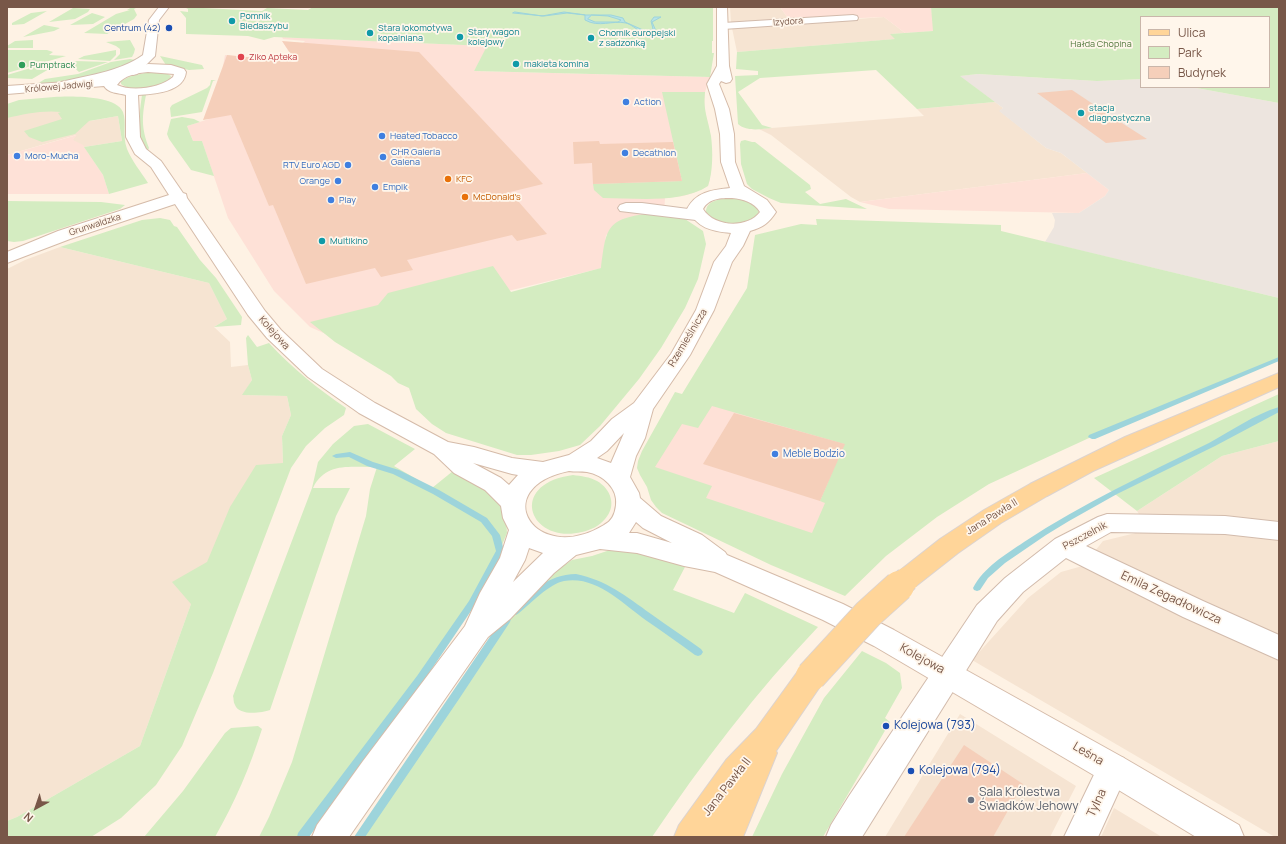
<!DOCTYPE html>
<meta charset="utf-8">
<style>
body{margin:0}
#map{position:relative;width:1286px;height:844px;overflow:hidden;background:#fef2e4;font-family:Manrope,sans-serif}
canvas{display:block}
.frame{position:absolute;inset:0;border:8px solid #785748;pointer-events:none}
.legend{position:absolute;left:1140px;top:16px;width:130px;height:72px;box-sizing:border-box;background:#fff6eb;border:1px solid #c9b6aa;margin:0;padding:5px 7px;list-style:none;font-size:12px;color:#785748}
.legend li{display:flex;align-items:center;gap:8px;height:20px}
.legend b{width:20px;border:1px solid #c9b6aa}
.north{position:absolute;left:16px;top:788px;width:40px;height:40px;-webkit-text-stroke:3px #fff6eb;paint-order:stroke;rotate:220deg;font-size:11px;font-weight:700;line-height:16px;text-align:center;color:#785748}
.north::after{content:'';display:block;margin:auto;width:14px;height:18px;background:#785748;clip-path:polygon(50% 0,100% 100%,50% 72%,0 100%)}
</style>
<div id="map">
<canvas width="1286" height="844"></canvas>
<div class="frame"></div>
<ul class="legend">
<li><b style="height:5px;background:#ffd599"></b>Ulica</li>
<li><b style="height:11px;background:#d4ecc1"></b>Park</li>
<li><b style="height:11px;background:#f5cfba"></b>Budynek</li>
</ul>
<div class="north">N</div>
</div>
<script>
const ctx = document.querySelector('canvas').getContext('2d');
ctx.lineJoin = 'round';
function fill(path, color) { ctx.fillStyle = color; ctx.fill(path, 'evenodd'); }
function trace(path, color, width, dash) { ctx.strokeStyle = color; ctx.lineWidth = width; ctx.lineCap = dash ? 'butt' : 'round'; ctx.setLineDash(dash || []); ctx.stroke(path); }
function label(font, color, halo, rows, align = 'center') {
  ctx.font = font + ' Manrope,sans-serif'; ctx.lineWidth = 3.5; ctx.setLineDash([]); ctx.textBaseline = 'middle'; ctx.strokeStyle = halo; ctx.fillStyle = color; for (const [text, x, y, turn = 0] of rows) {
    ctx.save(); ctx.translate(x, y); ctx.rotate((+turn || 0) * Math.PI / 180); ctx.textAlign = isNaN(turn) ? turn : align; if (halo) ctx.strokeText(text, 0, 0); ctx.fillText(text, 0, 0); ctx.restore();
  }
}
const residential = new Path2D(`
 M730,7H780L790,21L731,23Z
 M884,17L905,33L891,34L896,39L737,52L732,28Z
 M995,102L1003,108L1000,111L1046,148L1061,153L1087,173L860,202L851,197L771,135L759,129L924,116L917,109Z
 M60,104L90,121L118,116L122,141L84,147L72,140L76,135L7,155V110Z
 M60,247L209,283L227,319L214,327L230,342L231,367L248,365L252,380L243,395L287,396L291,415L282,436L283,463L191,604L140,746L17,817L7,821V269L25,260Z
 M1279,441V524L1140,516L1137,511L1222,456Z
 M1152,529L1230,532L1279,538V640L1091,556L1103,541Z
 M1086,565L1279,657V837H1275L972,660L1028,598L1061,572Z
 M960,714L1076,786L1050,837H885Z
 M1114,808L1162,837H1101Z`);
const commercial = new Path2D(`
 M780,7H931L934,31L905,33L884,17L790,21Z
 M282,37L488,46L474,71L710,77L705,92L704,107L711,137L710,179L708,186L693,193L683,196L665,198L664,215L606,235L602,268L328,335L310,327L274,291L228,218L202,141H193L187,126L209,119L239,64L223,66L225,55L265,59L291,55L283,42L303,43L305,41L283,39Z
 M77,135L73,140L83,145L103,175L109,194H7V155Z
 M1087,173L1109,190L1105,196L1079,213L889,209L860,202Z
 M682,394L925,462L800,549L641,470Z`);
const industrial = new Path2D(`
 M978,74L1097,81L1141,79V87H1191L1279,103V298L1045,242L1054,227L1055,220L1052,213H1079L1105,196L1109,190L1061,153L1046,148L999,111L1003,108L959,76Z`);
const green = new Path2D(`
 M132,7H138L134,9L137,15L134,19L107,34L84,33L116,14L130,10H127Z
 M184,7L262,11L267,8L308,10L313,7H713V41H712V53H714L710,77L474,71L487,46L274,37L264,40L248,36L186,34V18L180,11L188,12V9Z
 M931,7H1279V103L1191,87H1269V17H1141V79L1097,81L978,74L960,76L995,102L917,109L876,70L760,78L738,92L762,125L772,128C761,129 747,132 738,124L735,76L758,75V71L736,69L737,52L895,39L890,34L933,31Z
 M73,8L90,9L88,12L75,19L49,22Z
 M47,11L24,24L12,25V23L31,13Z
 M92,13L105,17L93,24L70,25Z
 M44,25L60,28L54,31L23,37Z
 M33,40V48H7V46L15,41Z
 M130,40L135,49L134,53L132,57L114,60L120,54V49L116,46L106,42Z
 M7,50H47L53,52L49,55L66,56L7,73Z
 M116,50V55L110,61L78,59L84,56Z
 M160,56L202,65L204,69L189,70L166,65Z
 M130,59L135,60C105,80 66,82 32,87L45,79L78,74L111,62Z
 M75,61L108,62L79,72L70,64Z
 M44,64L56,65L32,79L7,78V75Z
 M154,71L164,72L171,76L170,79C159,89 133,93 121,84V81L131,76Z
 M211,80H216L213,81L202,112L171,117L170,108L172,105L207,88L210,85Z
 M662,92H705C703,111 708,118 711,136C713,151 713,172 708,186C681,204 635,198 603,198L594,190L593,184L682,181Z
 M142,95H146C142,116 141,128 149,148L148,150H145C137,130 139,116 142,95Z
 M54,97C69,96 116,95 123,112C127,123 122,135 127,149C132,161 141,172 148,183L109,194L103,175L84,147L122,141L118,116L89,121L75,134L42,142L29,137L24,131L62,119L58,113L61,112C43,110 24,114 7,118V104L19,100Z
 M182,117L194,119L200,122L187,126L193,141H202L214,176L191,170L169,139L167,134L171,119Z
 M745,140L752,142H755L810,185L811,189L805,192L820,204L846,199L867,209L781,203L769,198L752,189L747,184L741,164L740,144L741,141Z
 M730,198C741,199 756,200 759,212C750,229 716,226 706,212C706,200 721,199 730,198Z
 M7,201L101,202L125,205L120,209L23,241L14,242L7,241Z
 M646,214L664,215L685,219L703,231L706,244L698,279L685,308L661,348L639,379L600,426L580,445L559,451L531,455H517L446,433L432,424L416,409L409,388L398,383L391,376L335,342L310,322L378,305L388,293L493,266L511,292L601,268C606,231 605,219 646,214Z
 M160,218L170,220L174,226L177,227L200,260L216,278L242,317L241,325L214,327L227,319L209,283L60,247L142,220Z
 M816,219L1001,225V231L1279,298V358L1166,406L1113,427L989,484L937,517L886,556L845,596L771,565L662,513L656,507L651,500L647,487L640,475L637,468L638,461L642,451L675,392L682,394L747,288L755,235L801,224L817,225ZM712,406L844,444L820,501L825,503L812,533L706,498L712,486L655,467L682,424L698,428Z
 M248,335L257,347L269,343C292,368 318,389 346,408L344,415L325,428L306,446L291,468L213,673L182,746L156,785L121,818L91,837H7V821L17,817L140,746L191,604L172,582L207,562L230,507L256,465L283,463L282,436L291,415L287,396L242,395L252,380L248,365L246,338Z
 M1279,394V441L1222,456L1137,511L1094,478Z
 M368,424L415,449L394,466L432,488L453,471L490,489L505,504L507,533L495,562L472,603L420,679L302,837H259L269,817L292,762L366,516L370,489L377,467C352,468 326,461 313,488H350L336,516L270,710C261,713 239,716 235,705C233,702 234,699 233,696L312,488L318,462L333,444L354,426Z
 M573,475C581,476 590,477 597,481C611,489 617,506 605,519C599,526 591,530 582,532C530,545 506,484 573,475Z
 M613,549C638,549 662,558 685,567L673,590L734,613L745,593L818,627C756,692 702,763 652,837H359L456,696L507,618L541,581L572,560L592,556Z
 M862,651L886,663L900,673L902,688L885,718L890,722L823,837H752L782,774L824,698Z
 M258,726L262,729C250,767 235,802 215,837H144L183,791L225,733L231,728Z`);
const water = new Path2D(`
 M515,12L542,16L564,12L586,15H611L623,18L625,22L643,30L648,31L653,29L651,21L654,17H661L652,22L656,31C644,39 636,26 626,23C612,20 599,28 585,20V15L567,13L544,16L513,13ZM592,15L608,16L621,20L618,22H595L588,19Z`);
const stream = new Path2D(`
 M1279,357V361L1095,439H1092L1088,437L1089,435Z
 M1279,407V412L1215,446L1117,494L1069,521L1046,535L1005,563L988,578L980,590L977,591L974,590L973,588C984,567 1005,555 1024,542C1083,503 1146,474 1209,443C1231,431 1255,414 1279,407Z
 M350,452L373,462L399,470L439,490L487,518L500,535L504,551L475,605L423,682L309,837H297L298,833L417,676L469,601L496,551L492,536L481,522L433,494L393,474L367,466L349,457L336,458L332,456L336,454Z
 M576,574C606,580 626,596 651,614C667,626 685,637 701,649L703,652L701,655L698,656L695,655C679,643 663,632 647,621C623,604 596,575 564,581C549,584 530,604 519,613L516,615L513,613L512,611L513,609C533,591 547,575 576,574Z
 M507,615L510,616L511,619L510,622L459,699L365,837H354L504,616Z`);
const building = new Path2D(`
 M282,41L419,52L543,184L510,192L547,234L517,241L512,235L407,260L413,270L381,277L375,268L306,284L273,205L269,206L231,115L203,120L227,55L296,62Z
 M1072,90L1114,118L1147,139L1106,143L1037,93Z
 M599,141L600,144L673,142L682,181L593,184L592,163L574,164L573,142Z
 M734,413L845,444L820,501L703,464Z
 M964,745L1023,784L993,837H904Z`);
const street = new Path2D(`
 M159,7H169L159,20L155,56L137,74L133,75L127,72L103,81L61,90L57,89L55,86L57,83C84,76 120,72 143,55L149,20Z
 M853,15L857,16L858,18L857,20L723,29L718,26L723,23Z
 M626,203H642L696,210L702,212L704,215L702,218L696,220L620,211L618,208L620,205Z
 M1107,514L1225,516L1279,522V540L1225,534L1111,532L1086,546L1203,601L1279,635V660L1183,617L1066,558L1023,592L997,621L862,837H826L831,825L849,796L977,605L1005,578L1055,539L1098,517Z
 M1113,754L1124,758L1129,769L1098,837H1064L1102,758Z`);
const secondary = new Path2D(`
 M717,7H727L729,66L732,79L730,82L726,83L721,81L719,84L729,109L734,134L735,162L744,186L767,200L776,212C769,223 763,227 750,231L743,246L732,262L714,310L690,355L653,409L645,438L636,456L630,477L639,493L640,498L661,516L702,535L725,552L727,555L843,604L894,630L1124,758L1239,825L1244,837H1196L1102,780L874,646L823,620L715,572L684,566L637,553L600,549L576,555L554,573L510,619L488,637L349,837H312L317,825L363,761L465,626L480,593L500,558L509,530L503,518L501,506L485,490L454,473L434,454L359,413L308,377L267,338L248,315L175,204L70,239L7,263V252L58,231L169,195L151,167L135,154L126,137V95C118,93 108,93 104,86L7,94V86L82,81L109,78L122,70L148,64L171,65L184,69L186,72C184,92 155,94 138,95L140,137L146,149L161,161L183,193L186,194L187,198L265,311L281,330L322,369L375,403L448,442L474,447L512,458L543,462L569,455L591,441L612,419L634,403L671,354L696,310L714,262L726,246L731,233C710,231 698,228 687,209C696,192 711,190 730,188L721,162L720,134L715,109L707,84L717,66ZM148,72L174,74L173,77C161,88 132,92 117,85C124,75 137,73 148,72ZM732,198C743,199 754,202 760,212C747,229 714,227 703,209C709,198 721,198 732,198ZM624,433L611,463L597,458L607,451ZM473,463L512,474L518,475L509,485L501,478ZM569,471C575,472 581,471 587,472C603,475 618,488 616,505C615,514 612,521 604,525C535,567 486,488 569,471ZM636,522L643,528L672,543L637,533H629ZM529,548L543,553L513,582L525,560Z`);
const primary = new Path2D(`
 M1279,373V387L1093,471L1047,496L1001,523L958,553L916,586L907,589L898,586L894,579L898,572L940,539L984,510L1030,484L1125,437Z
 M811,663L821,667L826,676L821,685L776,751L777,753L743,837H674L679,825L726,760L756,729L801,667Z`);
const primaryBridgeFar1 = new Path2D(`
 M898,587L907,579`);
const primaryBridge = new Path2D(`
 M811,676L868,614L899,586`);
const markers = [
 [232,21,4,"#0f9aa8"],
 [169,28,4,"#1a4fb4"],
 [370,33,4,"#0f9aa8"],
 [460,37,4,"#0f9aa8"],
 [591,38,4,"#0f9aa8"],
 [241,57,4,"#e0444e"],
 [516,64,4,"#0f9aa8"],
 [22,65,4,"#2e9e5b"],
 [626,102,4,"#3f7fe0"],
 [1081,113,4,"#0f9aa8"],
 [382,136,4,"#3f7fe0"],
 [625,153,4,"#3f7fe0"],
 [17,156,4,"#3f7fe0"],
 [383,157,4,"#3f7fe0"],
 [348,165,4,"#3f7fe0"],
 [448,179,4,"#e8710a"],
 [338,181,4,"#3f7fe0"],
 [375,187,4,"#3f7fe0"],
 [465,197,4,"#e8710a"],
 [331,200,4,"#3f7fe0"],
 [322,241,4,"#0f9aa8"],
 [775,454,4,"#3f7fe0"],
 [886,726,4,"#1a4fb4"],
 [911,771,4,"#1a4fb4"],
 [971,800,4,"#6b7280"]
];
const farCulturenames = [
 ["Pomnik",240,16],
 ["Biedaszybu",240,26],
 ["Stara lokomotywa",378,28],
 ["kopalniana",378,38],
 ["Stary wagon",468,32],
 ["kolejowy",468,42],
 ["Chomik europejski",599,33],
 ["z sadzonką",599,43],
 ["makieta komina",524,64],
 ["stacja",1089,108],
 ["diagnostyczna",1089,118],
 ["Multikino",330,241]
];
const farStreetnames = [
 ["Izydora",788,22,-4],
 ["Królowej Jadwigi",59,87,-5],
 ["Grunwaldzka",95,225,-18]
];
const farTransitnames = [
 ["Centrum (42)",161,28]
];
const farParknames = [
 ["Hałda Chopina",1101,44]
];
const farHealthnames = [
 ["Ziko Apteka",249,57]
];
const farLeisurenames = [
 ["Pumptrack",30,65]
];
const farShopnames = [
 ["Action",634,102],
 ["Heated Tobacco",390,136],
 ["CHR Galeria",391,152],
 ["Galena",391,162],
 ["Decathlon",633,153],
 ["Moro-Mucha",25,156],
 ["RTV Euro AGD",340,165,"right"],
 ["Orange",330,181,"right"],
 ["Empik",383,187],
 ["Play",339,200]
];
const farFoodnames = [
 ["KFC",456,179],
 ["McDonald's",473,197]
];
const streetNames = [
 ["Kolejowa",274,333,48],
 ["Rzemieślnicza",688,338,-59],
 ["Jana Pawła II",992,517,-32],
 ["Pszczelnik",1085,536,-28]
];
const shopNames = [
 ["Meble Bodzio",783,454]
];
const nearStreetnames = [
 ["Emila Zegadłowicza",1171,598,25],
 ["Kolejowa",922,659,29],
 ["Leśna",1088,754,30],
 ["Jana Pawła II",727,787,-52],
 ["Tylna",1097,803,-65]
];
const nearTransitnames = [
 ["Kolejowa (793)",894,726],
 ["Kolejowa (794)",919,771]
];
const nearWorshipnames = [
 ["Sala Królestwa",979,793],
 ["Świadków Jehowy",979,807]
];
fill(residential, '#f6e4d2');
fill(commercial, '#fee1d7');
fill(industrial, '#ede5df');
fill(green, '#d4ecc1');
fill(water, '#b7e3e8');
trace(water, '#9dd4db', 1);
fill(stream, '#9dd4db');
fill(building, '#f5cfba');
trace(street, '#d2bbac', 2);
trace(secondary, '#d5bba9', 2);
trace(primary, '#dcd3cf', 2);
fill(street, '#fff');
fill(secondary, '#fff');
fill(primary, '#ffd599');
trace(primaryBridgeFar1, '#dcd3cf', 26, []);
trace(primaryBridge, '#dcd3cf', 32, []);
trace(primaryBridgeFar1, '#ffd599', 24);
trace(primaryBridge, '#ffd599', 30);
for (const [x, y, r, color] of markers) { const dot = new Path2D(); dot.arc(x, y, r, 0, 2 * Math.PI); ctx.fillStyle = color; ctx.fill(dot); trace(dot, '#fff6eb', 1.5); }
label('9px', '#0d838f', '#fff6eb', farCulturenames, 'left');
label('9px', '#785748', '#fff6eb', farStreetnames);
label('9px', '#164399', '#fff6eb', farTransitnames, 'right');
label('9px', '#51783c', '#fff6eb', farParknames);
label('9px', '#be3a42', '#fff6eb', farHealthnames, 'left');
label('9px', '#27864d', '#fff6eb', farLeisurenames, 'left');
label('9px', '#366cbe', '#fff6eb', farShopnames, 'left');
label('9px', '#c56008', '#fff6eb', farFoodnames, 'left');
label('10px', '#785748', '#fff6eb', streetNames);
label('10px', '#366cbe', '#fff6eb', shopNames, 'left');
label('12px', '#785748', '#fff6eb', nearStreetnames);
label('12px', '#164399', '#fff6eb', nearTransitnames, 'left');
label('12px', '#5b616d', '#fff6eb', nearWorshipnames, 'left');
</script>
